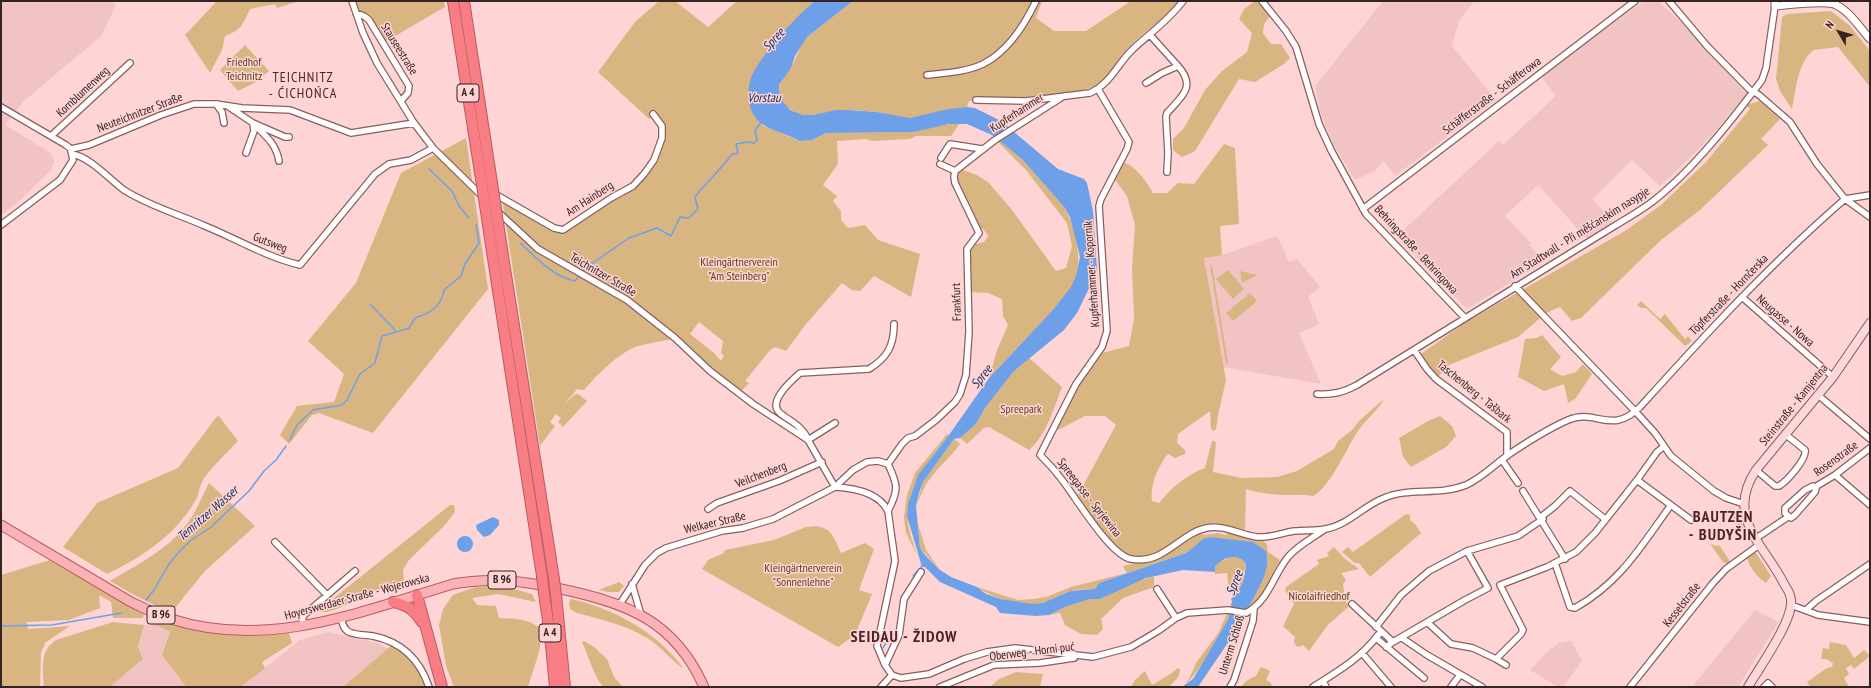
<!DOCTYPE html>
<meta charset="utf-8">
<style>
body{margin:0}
#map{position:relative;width:1871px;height:688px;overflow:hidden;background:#fed4d4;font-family:"PT Sans Narrow",sans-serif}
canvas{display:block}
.frame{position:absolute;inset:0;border:2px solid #352223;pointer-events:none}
.north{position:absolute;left:1819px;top:12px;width:40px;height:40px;-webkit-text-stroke:3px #fed4d4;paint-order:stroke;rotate:308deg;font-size:11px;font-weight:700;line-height:16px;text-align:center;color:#352223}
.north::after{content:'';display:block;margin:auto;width:14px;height:18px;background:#352223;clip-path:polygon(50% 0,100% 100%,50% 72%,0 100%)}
</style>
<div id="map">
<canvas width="1871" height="688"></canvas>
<div class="frame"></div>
<div class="north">N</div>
</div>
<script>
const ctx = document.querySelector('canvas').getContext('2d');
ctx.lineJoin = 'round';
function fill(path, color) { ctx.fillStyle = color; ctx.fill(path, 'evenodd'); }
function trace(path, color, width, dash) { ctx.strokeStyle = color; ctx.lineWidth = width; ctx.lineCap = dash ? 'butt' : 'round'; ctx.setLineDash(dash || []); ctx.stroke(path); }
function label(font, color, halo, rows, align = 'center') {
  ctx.font = font + ' "PT Sans Narrow",sans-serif'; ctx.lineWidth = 3; ctx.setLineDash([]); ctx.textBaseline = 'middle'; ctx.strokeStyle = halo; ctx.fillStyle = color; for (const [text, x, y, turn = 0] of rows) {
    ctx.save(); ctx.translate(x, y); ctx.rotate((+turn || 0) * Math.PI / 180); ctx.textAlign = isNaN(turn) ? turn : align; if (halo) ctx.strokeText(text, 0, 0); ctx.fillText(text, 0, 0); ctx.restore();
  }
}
const built = new Path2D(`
 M1,1H112L116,5L101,36L24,101L5,125L51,153L54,161L51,170L17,203L1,215Z
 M1383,1H1474L1459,21L1452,46L1496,100L1395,176L1384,161L1375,171L1355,180L1334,145L1326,127L1319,107L1315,86Z
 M1644,1H1658L1681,22L1747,94L1702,146L1660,186L1632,160L1593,199L1612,222L1586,238L1538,185L1505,216L1531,243L1529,245L1544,262L1467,309L1397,236L1499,141L1503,145L1556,96L1540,75Z
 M1277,236L1289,262L1297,259L1320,287L1308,297L1319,324L1299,333L1321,384L1223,367L1204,257L1222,255Z
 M1755,610L1779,622L1738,687H1692Z
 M154,624L170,632L162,655L186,686L184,687H110L143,659L138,646L144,625Z
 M329,632L378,643L388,649L343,687H241L300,640Z
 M1571,641L1582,661L1563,687H1558L1530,670L1547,652L1559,643Z`);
const green = new Path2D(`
 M217,1H299L277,8L275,4L250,9C243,24 242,30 225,36L222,50L210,73L185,35Z
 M353,1H444L445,7L383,43L369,20L356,13Z
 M659,1H675L708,27L737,1H815L808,7L755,117L764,126L800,141L812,140L826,133L914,132L936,126L960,123L951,136H916L910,139L873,141L865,139L837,141L838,164L823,185L837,196L833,201L841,211V220L848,228L865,225L878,240L920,254L911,297L874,276L860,291L852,290L842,283L806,324L786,351L775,347L770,350L745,381L749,383L739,393L675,338C664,341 643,344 635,347C615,356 598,374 584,390L577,389L564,405L574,395L578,394L587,401L563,427L558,422L561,418L556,414L550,422L555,426L540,446L502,198L563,230L633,186L644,174L662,138L660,124L652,117L649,119L598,72L635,22ZM699,322L723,341L721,353L724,356L721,361L714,353L690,334Z
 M853,1H1033L1020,24L1003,45L1005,47L1038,1H1042L1036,18L1054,31H1086L1131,1H1178C1164,19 1145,31 1129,47C1119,56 1115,71 1106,79C1083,100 1009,98 978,97L976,100L969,101L967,107C948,108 930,117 911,118C900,119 888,114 878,112C868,111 857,110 847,110C833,109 819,116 805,115C792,114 773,99 780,84C782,79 787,74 790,69C797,58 799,47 807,37Z
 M1255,1H1262L1272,13L1264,24L1263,33L1271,44H1281L1290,58L1284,64L1255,82L1239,79L1195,151L1182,157L1173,150V139L1184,128L1205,90L1222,71L1247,52L1252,33L1239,19L1244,9Z
 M1831,11L1849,25L1870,51V87L1838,47L1814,50C1797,62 1796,91 1792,109L1780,91L1776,79L1782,17L1787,14Z
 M245,45L269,71L254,83L238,91L220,70Z
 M1760,101L1780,119L1761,139L1768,145L1700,210L1661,240L1581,318L1572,321L1560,307L1546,313L1518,337L1449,365L1438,377L1421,354L1466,322L1625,231L1661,205L1706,162L1750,109L1746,105Z
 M466,138L488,289L373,433L319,413L312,415L289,444L280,435L297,406L334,402L344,374L308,341L356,283L401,173Z
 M1000,141L1022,159L1065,208C1074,224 1082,259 1077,276C1069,299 1042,322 1025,340C1013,352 1001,365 989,378L997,350L1008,325L1003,316L1002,299L988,293L970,292L968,250L972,245L984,242L988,236L984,230L973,223L955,183L960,169L977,175L989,183L1012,210L1056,271L1066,268L1072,246L1067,223L1026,170L998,142Z
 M1224,144L1235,148L1239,224L1220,226L1222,255L1204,258L1226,380L1219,411L1216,429L1213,431L1211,428L1210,411L1178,434L1177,443L1185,450V454L1175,458L1168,454C1158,466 1150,485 1152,501L1159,503C1172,487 1186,475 1205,468L1212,441H1215L1216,444L1213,472L1242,478L1277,477L1297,471L1334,449L1338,441L1352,430L1360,420L1384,399C1378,410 1368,418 1360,428C1347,446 1331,487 1313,496C1304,494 1296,495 1287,495C1273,495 1259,493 1246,489L1245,532C1235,529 1224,523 1213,523C1198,524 1185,535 1174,544C1161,554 1141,563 1126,554C1109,544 1089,512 1078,495L1116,425L1105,416H1085L1058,430L1056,427L1088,366L1102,353L1129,346L1134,319L1132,268L1135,225L1127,196L1115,180L1123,162C1136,166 1147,182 1153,193H1167L1178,183L1194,184Z
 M1210,265H1212L1228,363H1226Z
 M1228,270L1244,289L1233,299L1216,279Z
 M1240,271L1257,275L1242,283Z
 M1250,293L1257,301L1233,321L1226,313Z
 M1641,301L1660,319L1665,314L1685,339L1688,336L1692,341L1685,346L1646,308H1641L1637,305Z
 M1542,335L1561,357L1550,369L1562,376L1576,372L1583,364L1592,374L1575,399L1568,403L1564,384L1544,391L1518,377L1525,339L1537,338Z
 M1029,358L1062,387C1054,407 1047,435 1029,450L989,427L984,428L967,444L960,438L976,424L985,408L1014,371Z
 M218,415L238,441C227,453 212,466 203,480C199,486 199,496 194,503C174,536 142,557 107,574L63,547L97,503L178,468Z
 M1440,416L1452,426L1456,436L1446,447L1411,467L1403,457L1399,438L1428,421Z
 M947,434L949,435C929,461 905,487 908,522C909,533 914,545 917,555L906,533L904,517L907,495L915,473Z
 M954,439L960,444C952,456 941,464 933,475C925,484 921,495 916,506L923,482Z
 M209,483L255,526L204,572L171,613L136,596L110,581C138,564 170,549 189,521C197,510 202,496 209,483Z
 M450,505H454L455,512L445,525L409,560L403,570L404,583C394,588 383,587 373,591C360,596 331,617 318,611Z
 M1731,509L1739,517L1744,530L1743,531L1728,511Z
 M1406,514L1410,515V520L1415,524L1421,533L1370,577L1359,563H1355L1342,552L1348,547L1353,552Z
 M918,524L926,550L940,570L920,548Z
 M817,526C833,529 835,540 841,553L865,543L874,549L859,590L872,594L855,635L838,647L702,569L708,560L724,553L725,550L774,540L806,527Z
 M1201,532L1204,535L1218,533L1226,535L1229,532L1248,538L1263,541L1267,544L1268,552L1280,560L1261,596L1249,607L1266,570L1268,557L1253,542L1203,539L1186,553L1099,583L1095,589C1087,590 1078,589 1071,591C1061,593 1052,601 1042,603C1023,607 992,598 977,587L1018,600L1034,599L1046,597L1071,587L1127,573L1123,566L1163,556Z
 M1710,544L1717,546L1719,545L1731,563L1727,564L1723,562Z
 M1334,547L1344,558L1359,569L1341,573L1346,580L1343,584L1345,600L1349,606L1327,626L1309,651L1303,645L1300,647L1296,646L1294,642L1295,637L1283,626L1294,604L1285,590L1286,587L1319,564L1317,560L1329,556L1327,553Z
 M1753,553H1756L1771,576L1766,583C1757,577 1750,568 1747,558Z
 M1233,556L1241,558L1246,564L1241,589L1235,595L1233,592H1229L1227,573L1215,574V567L1218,563Z
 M50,560L144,614L143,618H113L111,602L99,595L100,608L69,620L27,622L28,629L70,626L46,642L41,652L40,687H1V575Z
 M1154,576V587L1123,598L1101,619L1103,629L1097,635L1081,634L1065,625L1060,613L1049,615L1065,607L1090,599H1100L1130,584Z
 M619,582L624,586L619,592H608L599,590Z
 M501,586L532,594L536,602L498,594L472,598L477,605L496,606L499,618C518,619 527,618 543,630L539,652L528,687H454L446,666L439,625L443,609L453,595L475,587Z
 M571,599C615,609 657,632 684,669C671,660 662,648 649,639C627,625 602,620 577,613L570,609L569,603Z
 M1227,613H1230C1227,628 1196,676 1184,686L1189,679L1196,663L1219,632Z
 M157,619L192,628L242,635L289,633L292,643L262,662L265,668L241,687H184L185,685L162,655L170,632L154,624Z
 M113,622L144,625L138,646L143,659L110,687H44C43,669 39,651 56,640Z
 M584,641L594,647L607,659L614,677L623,687H603C593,674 589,657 582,642Z
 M1830,642L1846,645L1854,658L1864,650L1870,656L1854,669L1851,665L1846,668L1849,674L1844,678L1849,687H1810L1807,682L1827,668L1832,667L1833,663L1826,659H1821L1823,648L1829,649Z
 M392,645C410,655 420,668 426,687H343Z
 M1261,667L1270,671L1266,680L1271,683L1272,687H1242C1243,682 1251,678 1256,676Z
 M1178,668L1180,669L1179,676L1170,686L1131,687L1135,680L1145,671L1152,685L1172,673Z
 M1016,672L1043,674L1040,687H990L999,679Z`);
const water = new Path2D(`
 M815,1H853L807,37L795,56L791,68L779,85V91L781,99L790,110L803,115H813L836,110H847L877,112L910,118L948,109L967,107L975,108L1001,121L1058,169L1084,179L1087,183L1093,211L1097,269L1093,280L1077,313L1064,330L1014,371L985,408L976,424L960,438L954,439L923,482L919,493L916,506L920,548L925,555L940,570L951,577L977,587L986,594L1001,599L1032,604L1043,603L1070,591L1095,589L1099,583L1186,553L1203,539L1210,537L1253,542L1266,551C1272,570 1257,590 1249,607L1247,609L1244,619L1198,687H1182L1193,679L1225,625L1229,617L1232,601L1231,599C1242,589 1245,578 1246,564C1238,552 1223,557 1215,567V572L1183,570L1146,578L1100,599H1090L1065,607L1049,615L1036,616L1000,613L996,607L940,582L925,567H922L907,516L908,504L918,475L949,435L989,378L1053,310L1071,287L1076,276L1080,257L1070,217L1065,208L1022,159L992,135L967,124H949L914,132L826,133L812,140L800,141C786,133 764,130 755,117C747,106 747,91 751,78C759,57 797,15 815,1Z
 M493,517L499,520V525L490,535L484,537L477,530L476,525Z
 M457 544a8 8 0 1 1 16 0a8 8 0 1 1-16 0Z`);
const stream = new Path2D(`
 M429,169L452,191L459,206L469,218
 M520,243C535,257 554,277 575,281L580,275
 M582,272L587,267L629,238L657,228L671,236L680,217L689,218L698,209L695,197C706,182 721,170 732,154L738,153L736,144L747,142L754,143L757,140L755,131L762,121
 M370,304L395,330
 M290,440L297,425L313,410L342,405L347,400L360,374L375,363L382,336L409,328L415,318C429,314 442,306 444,290L461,276L465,264L479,243L476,224
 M913,576L922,566
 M146,600L154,590L169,564L177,554L190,541L211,527L249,491L264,471L276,460L286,446
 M1,626L52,625L121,613
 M882,649L895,630`);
const minor = new Path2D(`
 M352,1L363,33L377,63L414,123L433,148L483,197
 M1262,1L1286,31L1296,47L1319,124L1331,150L1366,214L1465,318
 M1669,1L1707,46L1749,89L1759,95L1790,122L1817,164L1845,199L1870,217
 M356,13L364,16L369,20L409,86L408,93L401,101
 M1150,35L1178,66
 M927,75C946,73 966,72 983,64C1007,52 1025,24 1036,1
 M1146,83L1162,73L1178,66C1197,87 1181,97 1167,113L1166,117L1168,153L1167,172
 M1098,89L1129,142L1127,149L1101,199L1099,206L1107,331L1102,347L1076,384L1040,455C1047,462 1053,468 1059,476C1074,494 1109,555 1131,559C1164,565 1179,534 1206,528C1223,524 1240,535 1257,537C1270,538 1281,533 1294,531C1305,530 1316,531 1326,529C1348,525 1363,506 1384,498C1409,487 1439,496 1466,485C1482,478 1494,465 1508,455C1527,442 1548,429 1568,420C1596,408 1611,436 1640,407C1705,335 1771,263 1845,199
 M976,100L1026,101L1090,93C1111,83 1116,66 1132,50C1149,34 1169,20 1183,1
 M216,104L222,112L224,123
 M1,107L66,145L71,149
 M229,107L253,123L254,131L246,153
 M51,136L130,63
 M71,149L89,145L161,115L194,104H216L242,108L290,110L351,133L414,123
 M72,154C90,157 109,179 124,190C149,206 178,214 205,226C237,239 266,257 300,265L375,174L389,164L411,160L433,148
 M941,158L950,144L982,149
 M279,161C276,143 265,136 253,123L285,137H289
 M940,164L955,171
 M493,193L554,228L563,230L611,198L633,186L644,174L654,160L662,138V126L653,114
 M1845,199L1870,195
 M1363,209L1635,1
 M497,211L538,249L627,300L675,338L710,371L753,404L808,440L835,487
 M1,225L60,180L73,160L71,151
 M1515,286L1635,411L1655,433L1671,456L1714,491L1726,498L1744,504
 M1742,297L1833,377
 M1414,350L1427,369L1436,379L1507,432V456
 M1317,394C1333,395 1344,392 1357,385L1616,225C1628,218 1641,210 1652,202C1692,171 1732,120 1762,80L1766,68L1775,6
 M1818,395L1870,439
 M835,423L808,440C807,435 803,431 799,427C793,421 785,418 779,412C768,401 792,380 800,373L869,369C887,358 894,346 894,324
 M1502,460L1518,483
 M888,464L902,444L908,438L915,436L936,420L955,402L960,394L966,375L969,332L967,249L979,233L955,183L954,177L955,171L995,140L1064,96
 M1756,470L1775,486H1779C1787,481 1807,459 1805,450L1785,434
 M1835,475L1870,505
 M1637,480L1691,520
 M1813,486L1816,488L1815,492L1795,515L1791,518L1785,513V508L1805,490Z
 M835,487C854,488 879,493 888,511L895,561L877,646L885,665L892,675
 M1815,487L1835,475L1870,448
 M1523,491L1565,559
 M708,509L717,503L779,481L822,462
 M888,511C899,490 898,485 888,464
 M1541,517L1555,506L1570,491L1605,519
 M1755,539L1788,517
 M275,542L327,595
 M1555,563L1570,607L1575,608C1621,582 1641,546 1671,505
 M632,584L641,615
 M1157,589L1176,618
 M620,604L645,565L657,553L666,548L722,531L743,528L773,519L835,487L853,470L867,462L878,461L888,464
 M1352,604L1393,642L1465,600L1488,588L1467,551
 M1791,605L1818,615L1870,622
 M1806,610L1816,601L1870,564
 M341,616C342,622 343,629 349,632C355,635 366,635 373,636C402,642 420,660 429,687
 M1427,622L1451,644L1473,648L1496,659
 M302,626L303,616L355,571
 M1376,627L1401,595L1429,571L1467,551L1518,536L1543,519
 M1384,634L1381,632L1376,638L1424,678
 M1402,638L1427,655L1482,687
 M1386,647L1393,642L1390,640
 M1362,653L1391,687
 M885,665L899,635L904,599L921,572
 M1506,665L1496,659L1521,634L1523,630L1500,585L1547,567L1576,552L1595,533L1637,480L1657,452L1663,447
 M892,675L901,678L929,674L964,659L987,652L1015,648L1093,657L1131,647L1158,631L1176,618L1187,613L1228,610L1246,613C1270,599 1272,577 1288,557C1298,545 1313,538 1325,529
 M1323,681L1326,687
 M881,687L892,675
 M940,687L994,665L1040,663L1074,658
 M1230,687L1234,680L1253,621L1254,609
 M1313,687C1337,672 1361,658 1378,635
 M1451,687L1460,675
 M1630,687L1713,583L1726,569L1759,545
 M1764,687L1768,683L1772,687`);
const tertiary = new Path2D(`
 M1775,1V6C1791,5 1820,0 1834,4C1849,10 1860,28 1870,39`);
const secondary = new Path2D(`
 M1748,687C1759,668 1790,625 1791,604C1792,595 1787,589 1783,582C1763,543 1725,517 1756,470L1833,377L1870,323`);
const primary = new Path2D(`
 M1,525L131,602C144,608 157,615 171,619C267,650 360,612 453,584C490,577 524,581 561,589C627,603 675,621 704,687`);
const motorway = new Path2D(`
 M453,1L482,185
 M464,1L492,183
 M503,256L554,579
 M493,258L542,576
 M544,593L550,635L555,687
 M417,595L442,687
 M556,595L565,687
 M393,602C409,606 413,609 422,622`);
const motorwayBridge = new Path2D(`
 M492,183L503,256
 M482,185L493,258
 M542,576L544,593
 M554,579L556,595`);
const shields = [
 [468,93,22],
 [502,580,28],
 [161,615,28],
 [550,633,22]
];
const shieldNames = [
 ["A 4",468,93],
 ["B 96",502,580],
 ["B 96",161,615],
 ["A 4",550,633]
];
const streetNames = [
 ["Stauseestraße",399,49,58],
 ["Kornblumenweg",83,92,-43],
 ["Schäfferstraße - Schäfferowa",1492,96,-37],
 ["Neuteichnitzer Straße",140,113,-21],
 ["Kupferhammer",1017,113,-33],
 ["Am Hainberg",590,199,-33],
 ["Am Stadtwall - Při měšćanskim nasypje",1580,233,-32],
 ["Gutsweg",270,243,21],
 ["Behringstraße - Behringowa",1416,250,47],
 ["Kupferhammer - Kopornik",1092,274,-94],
 ["Teichnitzer Straße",603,275,30],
 ["Töpferstraße - Hornčerska",1729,295,-46],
 ["Frankfurt",957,302,-92],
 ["Neugasse - Nowa",1785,321,41],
 ["Taschenberg - Tašbark",1474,392,39],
 ["Steinstraße - Kamjentna",1794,405,-51],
 ["Rosenstraße",1836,459,-36],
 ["Veilchenberg",761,475,-21],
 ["Spreegasse - Sprjewina",1089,498,52],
 ["Welkaer Straße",715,523,-13],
 ["Hoyerswerdaer Straße - Wojerowska",357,597,-15],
 ["Kesselstraße",1682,605,-52],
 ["Unterm Schloß",1232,645,-73],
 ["Oberweg - Horni puć",1032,652,-7]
];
const parkNames = [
 ["Friedhof",244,63],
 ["Teichnitz",244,77],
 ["Kleingärtnerverein",739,263],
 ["\"Am Steinberg\"",739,277],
 ["Spreepark",1021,410],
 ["Kleingärtnerverein",803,569],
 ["\"Sonnenlehne\"",803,583],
 ["Nicolaifriedhof",1319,597]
];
const waterNames = [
 ["Spree",774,40,-48],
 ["Vorstau",764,98],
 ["Spree",982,377,-52],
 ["Temritzer Wasser",208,514,-41],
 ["Spree",1235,583,-68]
];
const quarterNames = [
 ["TEICHNITZ",303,78],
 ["- ĆICHOŃCA",303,94]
];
const districtNames = [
 ["BAUTZEN",1723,517],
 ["- BUDYŠIN",1723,535],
 ["SEIDAU - ŽIDOW",904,637]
];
fill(built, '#f2c3c3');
fill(green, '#d9b681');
fill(water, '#6ea0ea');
trace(stream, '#6ea0ea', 1.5);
trace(minor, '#8a5e5f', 8);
trace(tertiary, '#8a5e5f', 9);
trace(secondary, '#8a5e5f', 10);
trace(primary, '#b45d62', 11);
trace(motorway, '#b45d62', 12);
trace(minor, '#fff', 5.5);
trace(tertiary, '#fff', 7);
trace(secondary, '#fdd8da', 8);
trace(primary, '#fbb1b5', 9);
trace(motorway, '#f87d84', 10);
trace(motorwayBridge, '#b45d62', 12, []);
trace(motorwayBridge, '#f87d84', 10);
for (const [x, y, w] of shields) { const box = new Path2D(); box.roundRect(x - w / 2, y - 9, w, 18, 3); ctx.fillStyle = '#fed4d4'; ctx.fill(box); trace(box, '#352223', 1); }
label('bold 11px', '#352223', null, shieldNames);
label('12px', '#352223', '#fed4d4', streetNames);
label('12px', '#58411d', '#fed4d4', parkNames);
label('italic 13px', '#0d2e5c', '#fed4d4', waterNames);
ctx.letterSpacing = '1px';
label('14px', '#4b2426', '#fed4d4', quarterNames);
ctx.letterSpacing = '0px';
ctx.letterSpacing = '1px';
label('bold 16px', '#4b2426', '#fed4d4', districtNames);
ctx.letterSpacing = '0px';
</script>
